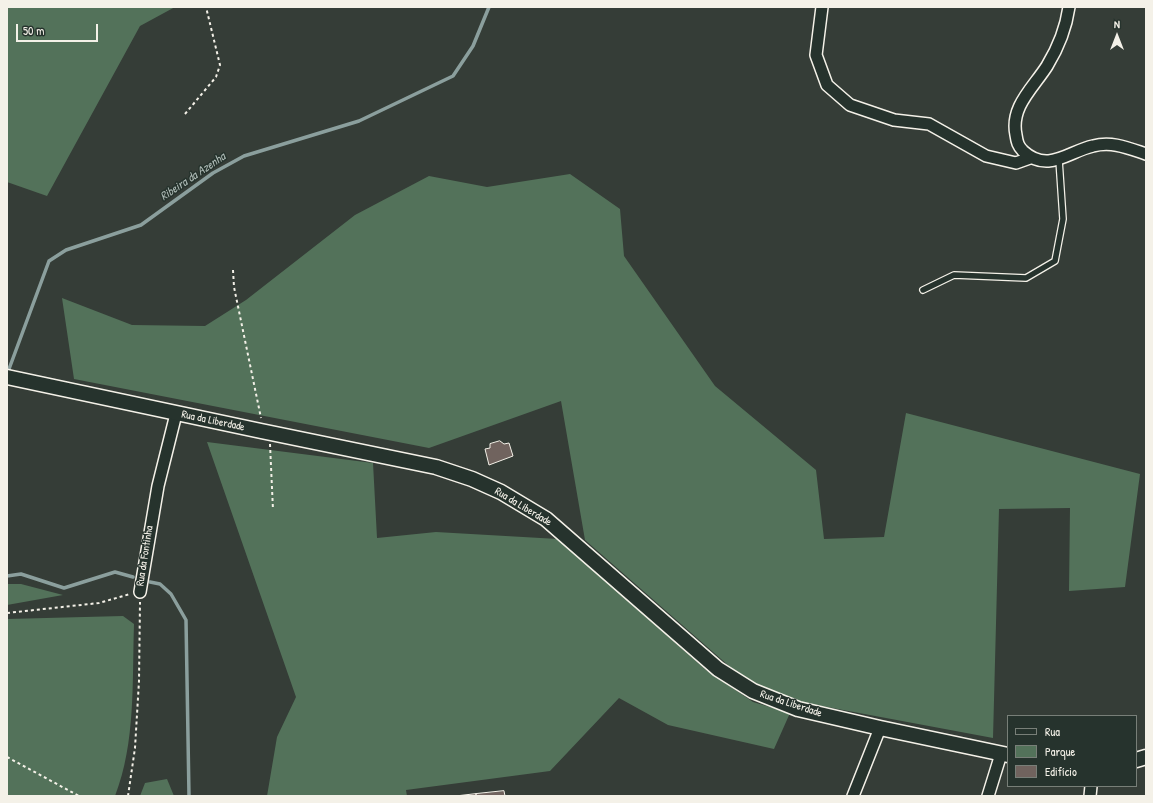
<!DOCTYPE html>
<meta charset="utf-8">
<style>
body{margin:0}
#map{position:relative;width:1153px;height:803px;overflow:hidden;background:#353d37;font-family:"Patrick Hand",sans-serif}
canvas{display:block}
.frame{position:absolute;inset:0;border:8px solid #f4f1e8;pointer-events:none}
.legend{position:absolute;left:1007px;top:715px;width:130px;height:72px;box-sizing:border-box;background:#26332d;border:1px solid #787f78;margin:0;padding:5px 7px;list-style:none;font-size:12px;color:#f4f1e8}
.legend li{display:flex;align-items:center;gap:8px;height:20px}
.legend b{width:20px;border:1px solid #787f78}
.north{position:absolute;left:1097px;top:16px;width:40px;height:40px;-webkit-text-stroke:3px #26332d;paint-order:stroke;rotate:0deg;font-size:11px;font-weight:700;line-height:16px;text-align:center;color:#f4f1e8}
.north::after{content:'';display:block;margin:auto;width:14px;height:18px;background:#f4f1e8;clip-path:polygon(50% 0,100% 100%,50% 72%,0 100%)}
.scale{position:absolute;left:16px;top:24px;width:82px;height:18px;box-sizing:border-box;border:2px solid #f4f1e8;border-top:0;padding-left:5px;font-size:12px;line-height:14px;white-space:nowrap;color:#f4f1e8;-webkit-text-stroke:3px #26332d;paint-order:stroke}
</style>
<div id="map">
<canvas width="1153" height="803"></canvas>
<div class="frame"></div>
<ul class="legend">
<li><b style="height:5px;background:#26332d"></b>Rua</li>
<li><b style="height:11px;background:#53725a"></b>Parque</li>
<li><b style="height:11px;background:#70635e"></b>Edifício</li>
</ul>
<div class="north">N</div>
<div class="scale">50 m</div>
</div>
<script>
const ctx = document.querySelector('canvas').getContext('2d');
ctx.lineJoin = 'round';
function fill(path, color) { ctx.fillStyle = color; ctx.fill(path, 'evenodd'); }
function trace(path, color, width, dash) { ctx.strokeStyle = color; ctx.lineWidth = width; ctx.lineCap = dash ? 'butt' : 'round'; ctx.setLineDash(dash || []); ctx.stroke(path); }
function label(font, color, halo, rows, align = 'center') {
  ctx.font = font + ' "Patrick Hand",sans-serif'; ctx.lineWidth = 3; ctx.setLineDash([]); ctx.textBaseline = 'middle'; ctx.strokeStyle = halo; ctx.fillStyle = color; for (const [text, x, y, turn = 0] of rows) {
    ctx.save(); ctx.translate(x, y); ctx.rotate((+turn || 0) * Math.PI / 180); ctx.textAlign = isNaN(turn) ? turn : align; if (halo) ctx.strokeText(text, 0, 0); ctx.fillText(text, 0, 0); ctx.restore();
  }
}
const green = new Path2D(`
 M7,7H175L140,26L47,196L7,182Z
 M570,174L620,209L624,256L715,386L816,470L824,539L884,537L906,413L1140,474L1125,587L1069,591L1070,508L999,509L993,738L795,701L745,680L585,540L561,401L429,448L74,379L62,298L132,325L205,326L246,300L355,215L429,176L487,187Z
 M207,442L373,463L377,538L436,532L558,539L706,670L753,702L790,713L774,749L668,725L619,698L550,771L406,790L407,796H267L277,737L296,697Z
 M7,584H21L63,595L7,605Z
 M123,616L134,624C132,681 136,742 115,796H7V619Z
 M167,779L174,796H140L145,783Z`);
const stream = new Path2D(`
 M9,369L49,261L66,250L141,225L213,173L244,156L359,121L453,76L473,46L489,7
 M7,576L21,574L64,588L115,572L133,577
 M150,582L160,584L171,594L186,620L189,796`);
const building = new Path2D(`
 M500,441L504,444L509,443L513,456L489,465L485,449L490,448V444Z
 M504,791L505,796H476V794Z
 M476,794V796H456Z`);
const path = new Path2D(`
 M185,114L216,77L220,65L206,7
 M233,270L234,287L261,418
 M270,444L273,510
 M7,613L99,603L130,594
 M7,757L79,796
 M128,796L135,748L139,681L140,602`);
const service = new Path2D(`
 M923,290L954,275L1026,278L1055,261L1063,219L1059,160`);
const minor = new Path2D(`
 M822,7L816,55L827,85L850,105L894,120L929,124L986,156L1016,163L1030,158
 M1069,7C1066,28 1058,48 1047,66C1033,88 1010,107 1016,135C1017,142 1018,146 1023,151C1048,174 1069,151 1093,146C1112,141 1128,148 1146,154
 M140,592L158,486L176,414
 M853,796L880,728
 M988,796L1001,754
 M1090,796L1091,786`);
const tertiary = new Path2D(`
 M7,377L261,431L436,467L472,479L501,492L546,519L718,669L753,691L798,709L880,728L1008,755
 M1136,760L1146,757`);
const streetNames = [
 ["Rua da Liberdade",213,421,12],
 ["Rua da Liberdade",523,507,31],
 ["Rua da Fontinha",145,556,-81],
 ["Rua da Liberdade",791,704,18]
];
const waterNames = [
 ["Ribeira da Azenha",193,177,-34]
];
fill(green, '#53725a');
trace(stream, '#8b9f9d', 3.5);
fill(building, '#70635e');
trace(building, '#f4f1e8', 1);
trace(service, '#f4f1e8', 8);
trace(minor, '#f4f1e8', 14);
trace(tertiary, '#f4f1e8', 17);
trace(path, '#f4f1e8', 2, [3, 3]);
trace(service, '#26332d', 5.5);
trace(minor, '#26332d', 11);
trace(tertiary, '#26332d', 14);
label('11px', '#f4f1e8', '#26332d', streetNames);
label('italic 12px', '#aebbb6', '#26332d', waterNames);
</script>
